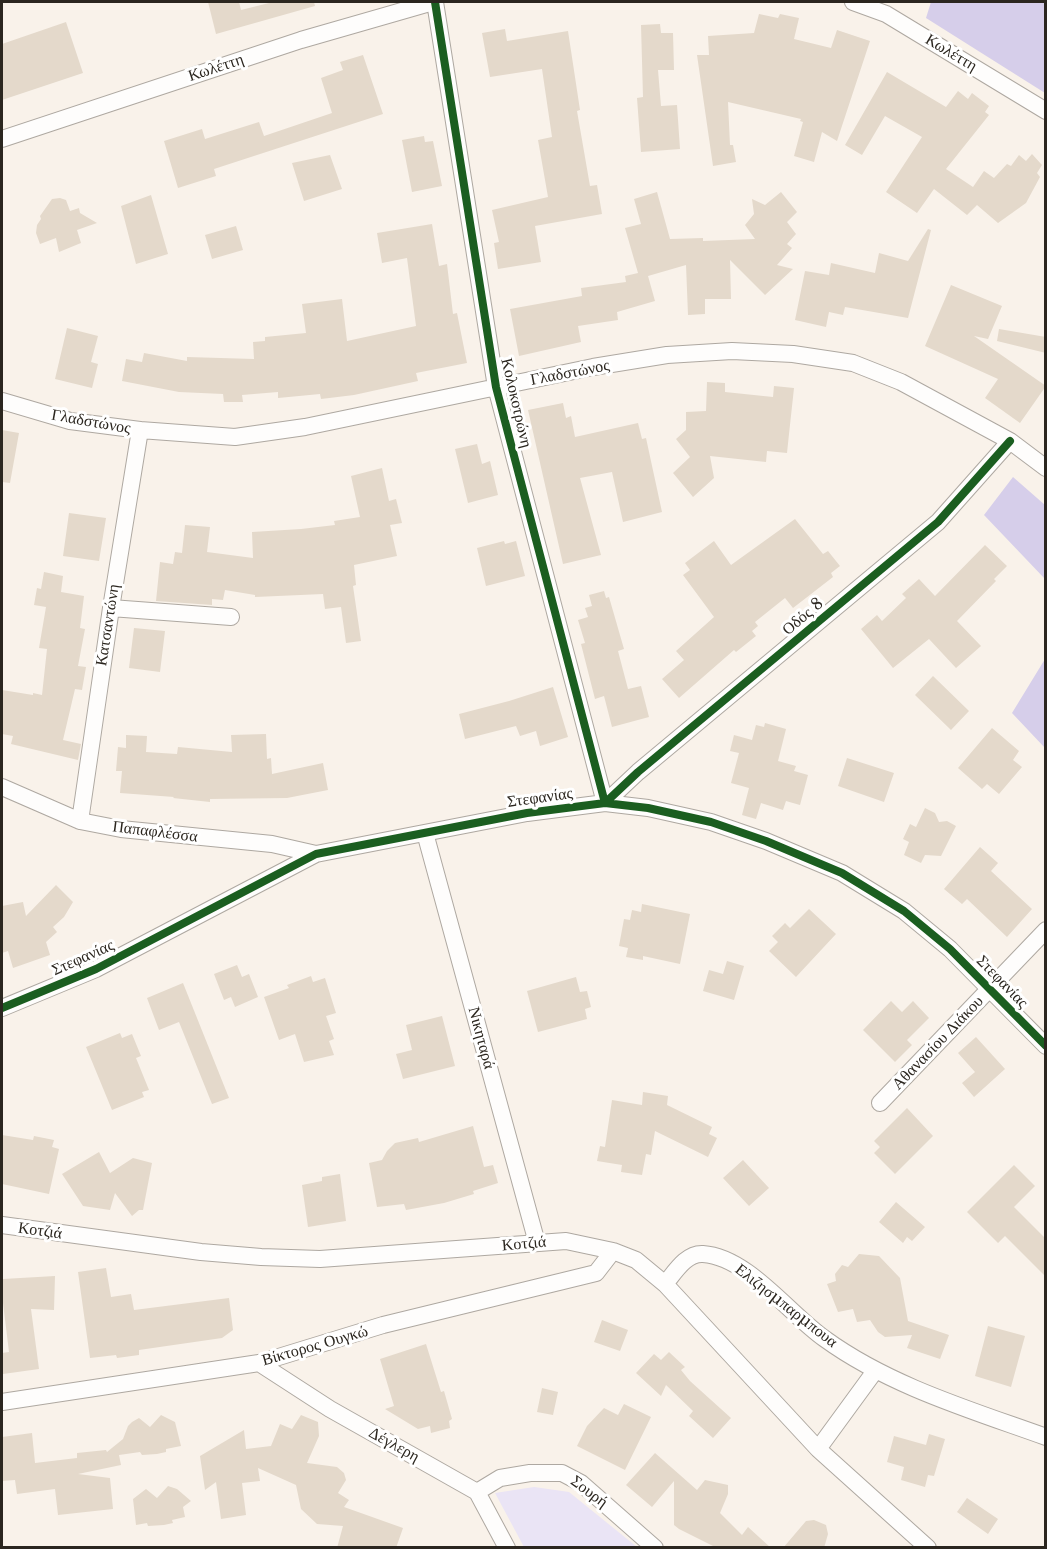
<!DOCTYPE html>
<meta charset="utf-8">
<style>
body{margin:0}
#map{position:relative;width:1047px;height:1549px;overflow:hidden;background:#f9f2ea;font-family:"Libre Baskerville",serif}
canvas{display:block}
.frame{position:absolute;inset:0;border:3px solid #2b261f;pointer-events:none}
</style>
<div id="map">
<canvas width="1047" height="1549"></canvas>
<div class="frame"></div>
</div>
<script>
const ctx = document.querySelector('canvas').getContext('2d');
ctx.lineJoin = 'round';
function fill(path, color) { ctx.fillStyle = color; ctx.fill(path, 'evenodd'); }
function trace(path, color, width, dash) { ctx.strokeStyle = color; ctx.lineWidth = width; ctx.lineCap = dash ? 'butt' : 'round'; ctx.setLineDash(dash || []); ctx.stroke(path); }
function label(font, color, halo, rows, align = 'center') {
  ctx.font = font + ' "Libre Baskerville",serif'; ctx.lineWidth = 6; ctx.setLineDash([]); ctx.textBaseline = 'middle'; ctx.strokeStyle = halo; ctx.fillStyle = color; for (const [text, x, y, turn = 0] of rows) {
    ctx.save(); ctx.translate(x, y); ctx.rotate((+turn || 0) * Math.PI / 180); ctx.textAlign = isNaN(turn) ? turn : align; if (halo) ctx.strokeText(text, 0, 0); ctx.fillText(text, 0, 0); ctx.restore();
  }
}
const green = new Path2D(`
 M534,1487L569,1492L637,1547H524L495,1493Z`);
const forest = new Path2D(`
 M931,2H1045V93L926,18Z
 M1013,477L1045,505V579L984,515Z
 M1045,659V748L1012,713Z`);
const building = new Path2D(`
 M208,2H239L241,10L273,2H314L315,6L216,34Z
 M759,14L778,18L780,14L799,18L794,39L831,48L837,30L870,41L837,141L822,132L814,162L794,156L803,122L800,121L801,119L728,102L730,145H733L736,162L713,166L697,55H709L708,36L754,33Z
 M66,22L83,73L2,100V44Z
 M660,24L661,33H673L674,70H658L661,106L677,105L680,149L641,152L637,98L643,97L641,25Z
 M505,29L507,41L568,31L580,110L577,111L590,186L597,185L602,214L535,226L541,262L498,269L494,243L499,242L492,210L548,197L538,140L552,137L542,69L490,77L482,33Z
 M363,55L383,114L214,169L216,176L178,188L164,141L202,129L205,139L259,122L264,136L332,113L321,78L343,70L340,62Z
 M887,72L946,107L958,91L968,99L972,93L989,106L985,112L989,115L946,169L973,187L984,171L994,178L1007,164L1011,166L1019,155L1026,161L1032,154L1042,165L1037,173L1040,177L1026,203L998,223L977,205L967,215L934,189L917,213L886,192L922,137L885,116L862,155L845,145Z
 M424,136L425,142L433,141L442,186L412,192L402,140Z
 M330,155L342,189L304,201L292,163Z
 M657,192L670,239L703,238V241L755,239L745,225L754,214L752,199L765,205L781,192L797,212L787,222L796,234L787,244L792,248L777,265L793,269L765,295L730,260L731,299H705V314L688,315L686,265L648,276L655,301L617,312L618,320L578,326L581,342L519,356L510,309L582,296L581,288L626,282L625,276L638,273L625,228L641,224L634,199Z
 M151,195L168,254L136,264L121,206Z
 M60,198L66,200L70,211L79,208L80,213L97,223L77,230L81,243L59,252L56,238L40,244L36,233L37,225L41,219L40,216L52,199Z
 M432,224L439,266L447,264L453,314L457,313L467,363L416,373L418,381L354,395L321,399L320,394L278,398V392L242,395L243,402H224L223,394L179,392L122,381L126,359L142,362L144,353L187,361V357L254,359L253,342L265,341V337L306,333L302,304L342,299L347,341L416,326L407,258L382,263L377,233Z
 M236,226L243,250L212,259L205,235Z
 M928,229L931,230L908,318L845,307L843,315L829,312L826,327L795,320L805,271L829,275L831,263L875,273L879,253L908,261Z
 M951,285L1002,306L988,339L974,336L1046,386L1020,423L985,398L998,379L925,346Z
 M67,328L98,336L91,362L98,364L92,388L55,379Z
 M999,329L1046,337V353L997,341Z
 M707,382L725,383V392L773,397L774,386L794,388L789,434L787,453L767,451L766,462L710,456L714,478L693,497L673,473L690,457L676,439L686,430V412L706,411Z
 M563,403L566,418L571,416L575,437L638,423L642,439L646,438L662,512L623,522L612,472L580,478L601,555L563,564L528,410Z
 M2,430L19,433L10,483L2,482Z
 M477,444L482,464L490,461L498,495L468,503L455,449Z
 M382,468L389,501L396,499L402,523L390,525L397,556L354,565L356,585L353,586L361,641L346,643L341,607L325,609L323,594L255,597V595L225,590L223,600L212,599V605L156,601L160,562L173,564L175,552L182,553L185,525L210,527L207,552L253,558L252,532L301,529L335,525L334,521L360,517L351,476Z
 M69,513L106,518L99,561L63,556Z
 M795,519L823,554L828,551L840,566L831,573L833,577L793,608L785,598L755,622L758,626L752,631L756,636L736,652L734,650L679,698L662,679L684,660L676,651L714,617L683,575L690,570L685,563L714,541L731,565Z
 M504,541L505,544L516,541L525,576L486,586L477,548Z
 M985,545L1007,566L994,579L996,581L957,621L981,646L956,668L929,639L893,668L861,629L877,615L882,621L906,598L902,594L919,579L935,596Z
 M44,572L63,576L61,592L84,596L80,628L85,629L78,666L86,667L82,690L75,689L63,740L81,744L78,760L11,744L13,736L2,734V690L33,695V693L42,695L47,649L39,648L46,607L34,605L37,588L41,589Z
 M604,591L606,598L609,597L624,649L618,651L628,689L641,686L649,717L612,727L604,696L595,699L581,644L585,643L578,620L588,617L585,608L592,606L589,595Z
 M134,628L165,631L160,672L129,668Z
 M933,676L969,711L951,730L915,695Z
 M553,687L568,737L540,746L536,731L520,736L516,726L465,739L459,714L509,701Z
 M765,723L786,729L778,761L796,766L794,771L808,775L800,805L786,801L783,810L761,803L756,819L742,815L749,788L731,783L739,753L730,751L734,735L752,740L756,725L764,727Z
 M992,728L1019,751L1013,760L1022,767L999,794L987,784L982,789L958,768Z
 M266,734L267,759L271,758L272,774L323,763L328,790L287,798L210,799V802L173,798L174,797L120,793L122,771H116L118,747L126,748V735L147,736L146,752L177,754L178,747L232,752L231,735Z
 M847,758L894,773L884,802L838,786Z
 M925,808L935,813L939,822L947,821L956,826L941,856L925,855L921,863L904,855L909,842L903,839L910,824L916,827Z
 M980,847L998,863L991,871L1032,909L1007,937L967,899L962,904L944,889Z
 M56,885L73,902L64,917L53,927L57,932L46,942L50,955L13,968L8,951L2,953V906L23,902L26,916Z
 M642,904L690,914L680,964L643,956V960L626,957L628,948L619,946L624,919L630,920L632,910L641,912Z
 M809,909L836,934L796,977L769,951L778,942L772,936L785,923L790,928Z
 M727,961L744,966L734,1000L703,991L709,970L723,974Z
 M237,965L242,977L249,974L258,997L235,1007L231,997L224,1000L214,974Z
 M311,976L313,982L325,978L336,1013L326,1016L334,1039L329,1041L334,1055L304,1062L295,1034L279,1040L264,997L289,988L287,985Z
 M576,977L580,992L587,991L591,1007L585,1009L587,1019L538,1032L527,991Z
 M183,983L229,1098L212,1104L179,1022L159,1030L147,998Z
 M891,1001L902,1012L913,1001L929,1018L907,1040L912,1045L895,1062L863,1030Z
 M442,1016L455,1066L403,1079L396,1054L412,1050L406,1025Z
 M120,1033L122,1038L132,1034L141,1056L136,1058L149,1090L142,1092L144,1097L112,1110L86,1047Z
 M976,1037L1005,1069L974,1097L962,1083L975,1072L958,1053Z
 M643,1092L668,1096L667,1105L712,1127L709,1134L717,1138L708,1157L655,1131L651,1155L646,1154L642,1175L621,1172L622,1165L597,1161L600,1146L605,1147L612,1100L642,1105Z
 M907,1108L933,1136L895,1174L874,1153L880,1147L874,1141Z
 M473,1126L484,1167L493,1165L498,1183L473,1191L474,1194L444,1203L406,1210L404,1204L377,1207L369,1163L382,1160L387,1151L395,1143L418,1138L419,1142Z
 M2,1135L33,1140L34,1136L54,1140L52,1147L59,1149L49,1194L2,1184Z
 M99,1152L110,1173L133,1158L152,1163L143,1210H139L132,1216L115,1193L110,1210L83,1206L62,1174Z
 M743,1160L769,1188L749,1206L723,1178Z
 M1014,1165L1035,1186L1014,1207L1046,1239V1277L1005,1236L998,1243L967,1212Z
 M340,1174L346,1221L308,1227L302,1185L322,1181V1177Z
 M896,1202L925,1227L912,1241L907,1237L903,1243L879,1222Z
 M859,1254L879,1256L900,1278L908,1321L949,1335L940,1359L907,1348L912,1335L885,1337L878,1332L870,1320L857,1322L853,1309L838,1312L827,1284L836,1281L835,1274L842,1265L848,1267Z
 M106,1268L111,1297L131,1294L134,1310L229,1298L233,1330L222,1338L139,1350V1355L117,1358L116,1355L90,1358L78,1272Z
 M55,1276L54,1310L31,1309L39,1369L3,1374L2,1353L9,1352L3,1303V1279Z
 M602,1320L628,1330L620,1351L594,1342Z
 M988,1326L1025,1336L1011,1387L975,1376Z
 M426,1344L441,1392L444,1391L452,1419L449,1421L450,1428L431,1433L430,1426L418,1429L385,1409L394,1406L380,1359Z
 M669,1352L685,1367L681,1370L690,1381L731,1418L713,1438L689,1416L693,1411L666,1385L661,1396L636,1373L654,1354L661,1360Z
 M542,1388L558,1392L553,1415L537,1412Z
 M624,1404L651,1417L625,1470L577,1446L587,1426L604,1408L618,1415Z
 M161,1415L175,1422L181,1446L166,1449V1452L157,1454L142,1455L140,1452L119,1455L121,1465L78,1474L110,1478L113,1509L58,1515L55,1489L17,1494L15,1480L2,1481V1437L32,1433L35,1463L77,1458V1453L106,1450L107,1452L123,1439L128,1426L132,1422L139,1418L150,1427Z
 M301,1415L318,1422L319,1436L307,1463L337,1467L344,1473L346,1480L338,1493L349,1500L344,1507L403,1528L396,1548H337L343,1526L317,1524L301,1509L296,1485L258,1468L260,1481L242,1483L246,1515L221,1519L216,1482L205,1490L200,1456L244,1430L246,1449L271,1446L280,1424L292,1429Z
 M929,1434L945,1439L934,1476L928,1475L925,1487L901,1480L904,1467L887,1462L894,1436L926,1445Z
 M655,1453L697,1490L705,1480L728,1485V1494L720,1513L742,1535L748,1527L771,1548H717L679,1529L674,1525V1481L652,1507L626,1485Z
 M168,1486L177,1489L191,1501L183,1507L185,1517L172,1520L173,1523L164,1525L148,1526L147,1523L136,1525L133,1499L146,1489L157,1498Z
 M967,1498L998,1519L988,1534L957,1512Z
 M814,1520L826,1525L828,1534L824,1548H783L806,1521Z`);
const minor = new Path2D(`
 M435,2L496,387L605,803L638,772L938,522L1010,441
 M853,2L886,14L1046,111
 M2,139L301,40L433,2
 M2,401L70,421L140,430L235,437L305,427L593,367L667,355L732,351L793,354L853,363L901,382L1010,441L1046,468
 M111,608L231,617
 M2,787L80,821L121,829L272,844L316,854
 M80,821L111,608L140,430
 M425,833L537,1243
 M2,1008L96,969L316,854L527,813L605,803L648,808L711,822L766,841L842,873L904,911L950,949L1046,1046
 M880,1103L1046,930
 M2,1225L201,1252L261,1257L320,1259L566,1241L613,1251L636,1260L665,1284L818,1449L928,1548
 M665,1284C675,1272 686,1253 703,1254C748,1257 789,1314 825,1339C890,1386 971,1410 1046,1437
 M259,1363L330,1409L477,1492L507,1548
 M2,1402L259,1363L383,1325L596,1273L613,1251
 M818,1449L875,1371
 M477,1492L500,1478L530,1473H562L581,1483L655,1548`);
const cycleway = new Path2D(`
 M435,2L496,387L605,803L638,772L938,522L1010,441
 M2,1008L96,969L316,854L527,813L605,803L648,808L711,822L766,841L842,873L904,911L950,949L1046,1046`);
const streetNames = [
 ["Κωλέττη",951,53,31],
 ["Κωλέττη",216,68,-18],
 ["Γλαδστώνος",570,373,-11],
 ["Κολοκοτρώνη",516,403,77],
 ["Γλαδστώνος",91,422,10],
 ["Οδός 8",803,617,-40],
 ["Κατσαντώνη",108,625,-81],
 ["Στεφανίας",540,798,-8],
 ["Παπαφλέσσα",155,832,7],
 ["Στεφανίας",83,958,-24],
 ["Στεφανίας",1002,982,46],
 ["Νικηταρά",481,1038,75],
 ["Αθανασίου Διάκου",938,1043,-46],
 ["Κοτζιά",40,1231,8],
 ["Κοτζιά",524,1244,-5],
 ["Ελιζησμπαρμπουα",786,1306,38],
 ["Βίκτορος Ουγκώ",315,1346,-16],
 ["Δέγλερη",394,1445,29],
 ["Σουρή",589,1492,37]
];
fill(green, '#eae4f5');
fill(forest, '#d6ceea');
fill(building, '#e4d9cb');
trace(minor, '#aea8a1', 18);
trace(minor, '#fefdfc', 16);
trace(cycleway, '#1b5e20', 8);
label('16px', '#2b261f', '#fff', streetNames);
</script>
